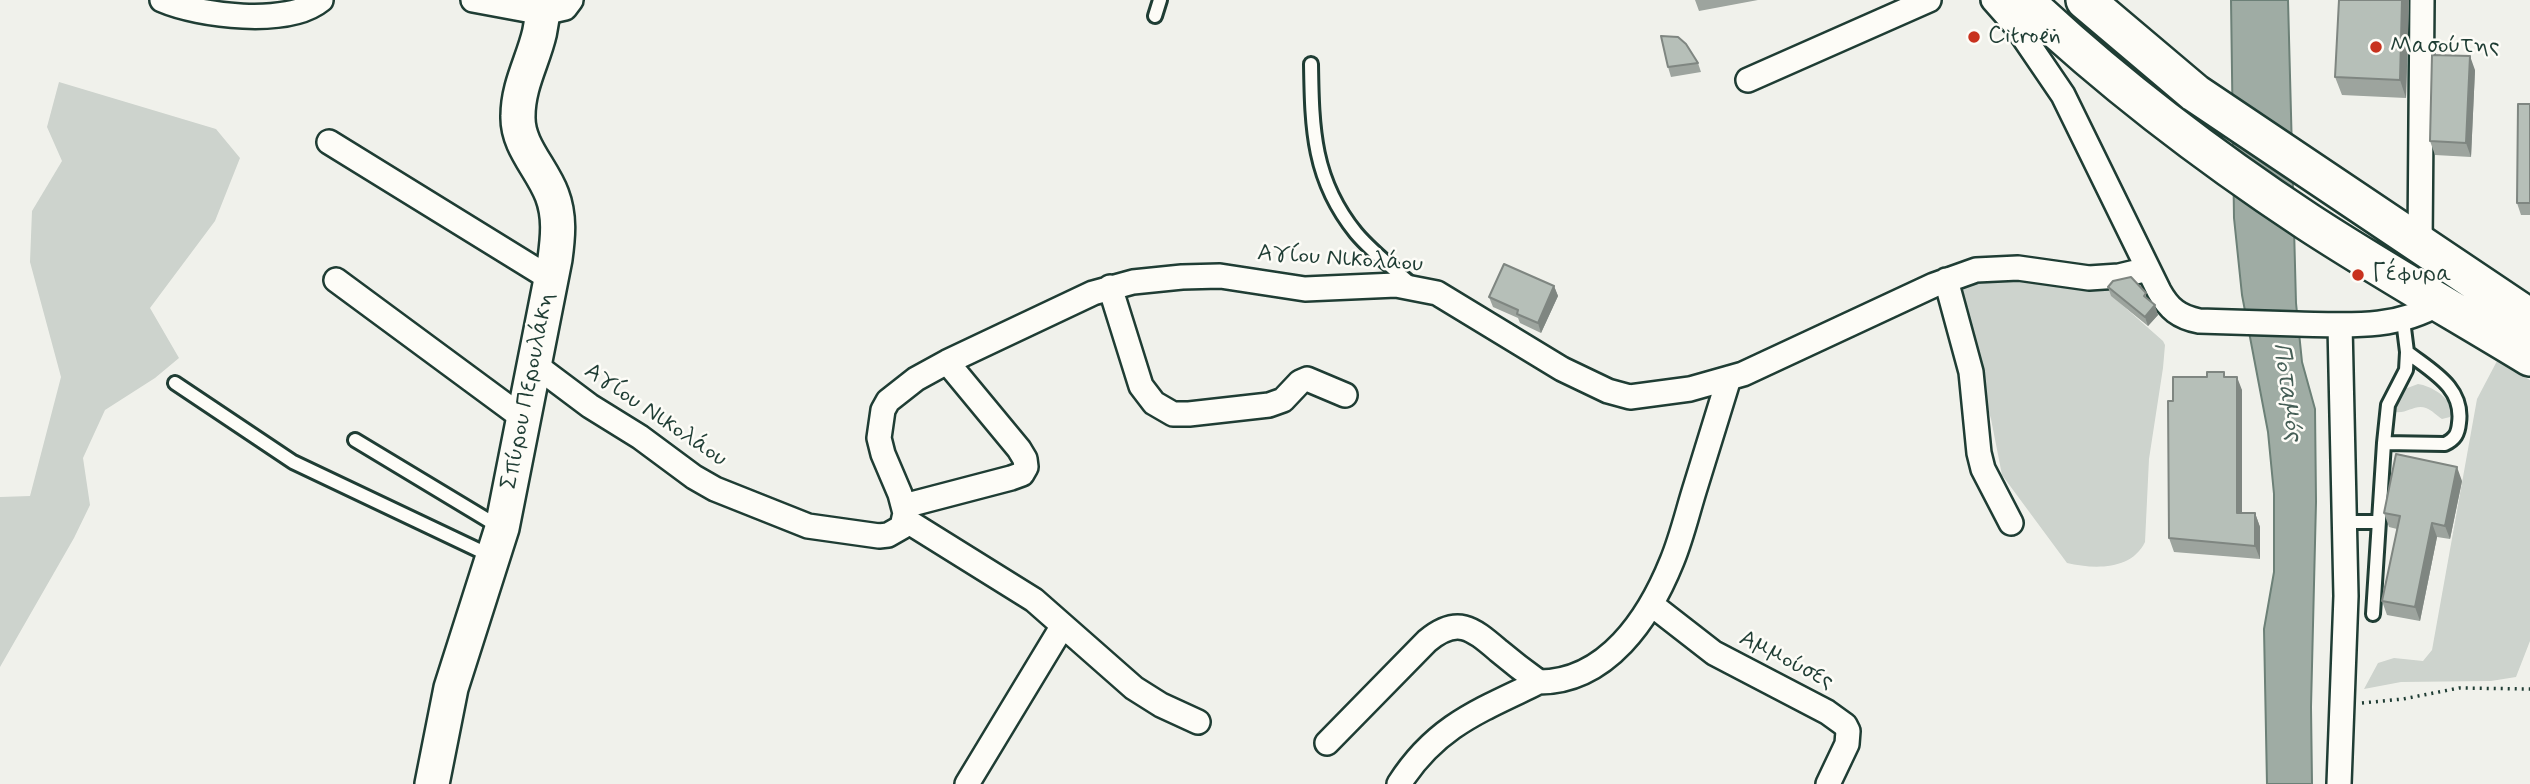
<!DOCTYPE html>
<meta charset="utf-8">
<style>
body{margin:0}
canvas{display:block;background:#f0f1eb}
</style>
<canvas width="2530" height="784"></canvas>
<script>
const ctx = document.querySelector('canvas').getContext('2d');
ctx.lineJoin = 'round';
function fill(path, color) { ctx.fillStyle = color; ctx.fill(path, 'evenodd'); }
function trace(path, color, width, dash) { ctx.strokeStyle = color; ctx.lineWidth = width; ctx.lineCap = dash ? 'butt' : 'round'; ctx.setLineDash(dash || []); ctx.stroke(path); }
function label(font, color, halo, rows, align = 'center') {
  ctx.font = font + ' Mynerve,sans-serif'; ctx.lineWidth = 5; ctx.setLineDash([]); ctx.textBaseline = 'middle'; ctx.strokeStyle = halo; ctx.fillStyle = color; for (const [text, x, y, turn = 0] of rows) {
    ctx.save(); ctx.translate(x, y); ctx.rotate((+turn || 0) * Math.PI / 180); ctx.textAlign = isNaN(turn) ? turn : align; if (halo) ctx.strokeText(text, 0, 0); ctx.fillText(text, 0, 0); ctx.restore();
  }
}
const green = new Path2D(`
 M59,82L216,129L240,158L215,221L150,308L179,358L155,378L105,410L83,458L90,505L74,538L0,667V497L30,496L61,377L30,262L32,211L62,161L47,127Z
 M1991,276L2120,286L2112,296L2163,341L2165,345L2163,368L2149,459L2145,542C2131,571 2093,569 2067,563L2002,475L1991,419L1964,330L1954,284Z
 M2497,361L2530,380V641L2516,677L2491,681L2401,682L2364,689L2378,663L2394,658L2423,661L2432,650L2477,399Z
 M2418,384C2431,386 2448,396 2453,410L2450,417L2442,419C2437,416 2432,410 2426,408C2415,404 2407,414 2395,412L2394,400L2402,390Z`);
const water = new Path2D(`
 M2231,0H2288L2296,303L2302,362L2315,409L2316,502L2311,707L2312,784H2267L2264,629L2274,572V494L2268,432L2242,295L2234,218Z`);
const path = new Path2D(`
 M2362,703L2403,699L2459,688L2530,689`);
const lane = new Path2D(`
 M1155,16L1160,0
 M1311,64C1312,129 1313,180 1356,233C1372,252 1393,268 1411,284
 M175,383L293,462L491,556
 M355,440L501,528
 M2384,443L2388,405L2406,370L2407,352L2403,320
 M2345,522H2379
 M2373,614L2384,443L2445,444C2455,439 2458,434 2459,423C2464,387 2431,371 2407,352`);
const street = new Path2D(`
 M162,0C199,16 288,27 321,0
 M473,0L543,13L565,8L571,0
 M1993,0L2016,26L2063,95L2159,291C2169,309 2179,317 2199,321C2232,322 2265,323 2297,324C2347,325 2395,330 2440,303
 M1748,80L1929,0
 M329,142L551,279
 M2420,246L2422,0
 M336,280L523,418
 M1946,280L1971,372L1979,453L1983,469L2011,523
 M1110,287L1141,386L1154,403L1173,414H1189L1269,405L1283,400L1300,382L1307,379L1345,395
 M534,364L590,406L640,437L694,477L715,489L808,526L879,536L888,535L902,527L905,513L900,494L883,454L879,438L883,410L888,401L916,379L947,362L1093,293L1133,282L1182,277L1220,276L1305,289L1396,285L1437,293L1562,369L1608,391L1630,397L1690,389L1743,374L1934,285L1976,270L2018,268L2089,278L2119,276L2148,269
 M904,506L1011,478L1022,474L1026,467L1025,459L1019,449L947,362
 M904,519L1034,600L1134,688L1161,705L1198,722
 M1651,604L1714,653L1827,712L1845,725L1848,731L1847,744L1828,784
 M1327,743L1427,641C1458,615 1473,629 1499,651C1512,662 1525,672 1539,682C1607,682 1649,618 1672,561C1682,537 1688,510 1696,485C1707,449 1718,414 1729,378
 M967,784L1062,627
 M1399,784C1436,726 1479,711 1539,682
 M2339,784L2346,596L2340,325`);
const secondary = new Path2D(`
 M432,784L451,688L502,528L555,259C558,237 560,216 552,195C542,168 517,146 518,116C518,74 546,44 542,0`);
const primary = new Path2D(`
 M2024,0C2111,82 2208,156 2308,222C2380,269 2456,312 2530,357
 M2085,0L2195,93L2530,318`);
const wall = new Path2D(`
 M1695,0H1758L1699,11Z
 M2339,0H2409L2406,98L2342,95L2335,77Z
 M1698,63L1701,72L1671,77L1668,67Z
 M2475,70L2471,157L2435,155L2430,141Z
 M2530,104V215H2521L2517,203Z
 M1554,286L1558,296L1541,333L1520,323L1518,318L1493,307L1489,297Z
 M2108,287L2149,300L2158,315L2148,326L2111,296Z
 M2207,377H2226L2242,390V513H2255L2260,527V559L2174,552L2169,538L2173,401Z
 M2462,481L2450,539L2437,537L2420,621L2387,615L2382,601L2397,529L2389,527L2384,513Z`);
const shadedWall = new Path2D(`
 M2402,0H2409L2406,98L2400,80Z
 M2470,56L2475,70L2471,157L2466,143Z
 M1554,286L1558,296L1541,333L1538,323Z
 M2155,305L2158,315L2148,326L2145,317Z
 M2237,377L2242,390V527L2237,513Z
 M2457,467L2462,481L2450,539L2445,526Z
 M2255,513L2260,527V559L2255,546Z
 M2432,523L2437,537L2420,621L2415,607Z`);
const building = new Path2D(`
 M2339,0H2402L2400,80L2335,77Z
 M1661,36L1678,37L1686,44L1698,63L1668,67Z
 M2432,55L2470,56L2466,143L2430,141Z
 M2518,104H2530V203H2517Z
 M1504,264L1554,286L1538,323L1517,314L1518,310L1489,297Z
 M2131,277L2146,293L2144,296L2155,305L2145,317L2108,287L2113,281Z
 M2207,372H2224V377H2237V513H2255V546L2169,538L2168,401H2173V377H2207Z
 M2396,454L2457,467L2445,526L2432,523L2415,607L2382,601L2400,516L2384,513Z`);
const markers = [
 [1974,37,7,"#c8321e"],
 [2376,47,7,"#c8321e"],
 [2358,275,7,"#c8321e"]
];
const poiNames = [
 ["Citroën",1988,37],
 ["Μασούτης",2390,47],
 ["Γέφυρα",2372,275]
];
const streetNames = [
 ["Αγίου Νικολάου",1340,260,4],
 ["Σπύρου Περουλάκη",529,391,-79],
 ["Αγίου Νικολάου",655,416,34],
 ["Αμμούσες",1786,661,27]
];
const waterNames = [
 ["Ποταμός",2286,392,82]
];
fill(green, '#cdd3cd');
fill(water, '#9faca4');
trace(water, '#6c8077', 2);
trace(lane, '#1f3d34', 18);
trace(street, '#1f3d34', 28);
trace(secondary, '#1f3d34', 38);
trace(primary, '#1f3d34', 42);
trace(path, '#1f3d34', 3.5, [2, 5]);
trace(lane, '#fdfcf7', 12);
trace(street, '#fdfcf7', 23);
trace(secondary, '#fdfcf7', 33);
trace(primary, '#fdfcf7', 37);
fill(wall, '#9da49e');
fill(shadedWall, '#7f8681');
fill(building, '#b6bfb8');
trace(building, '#7f8681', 2);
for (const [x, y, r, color] of markers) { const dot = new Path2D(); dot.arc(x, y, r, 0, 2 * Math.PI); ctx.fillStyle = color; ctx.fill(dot); trace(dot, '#fdfcf7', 2.5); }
label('24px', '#1f3d34', '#fdfcf7', poiNames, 'left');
label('24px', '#1f3d34', '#fdfcf7', streetNames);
label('italic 26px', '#455e56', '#fdfcf7', waterNames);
</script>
